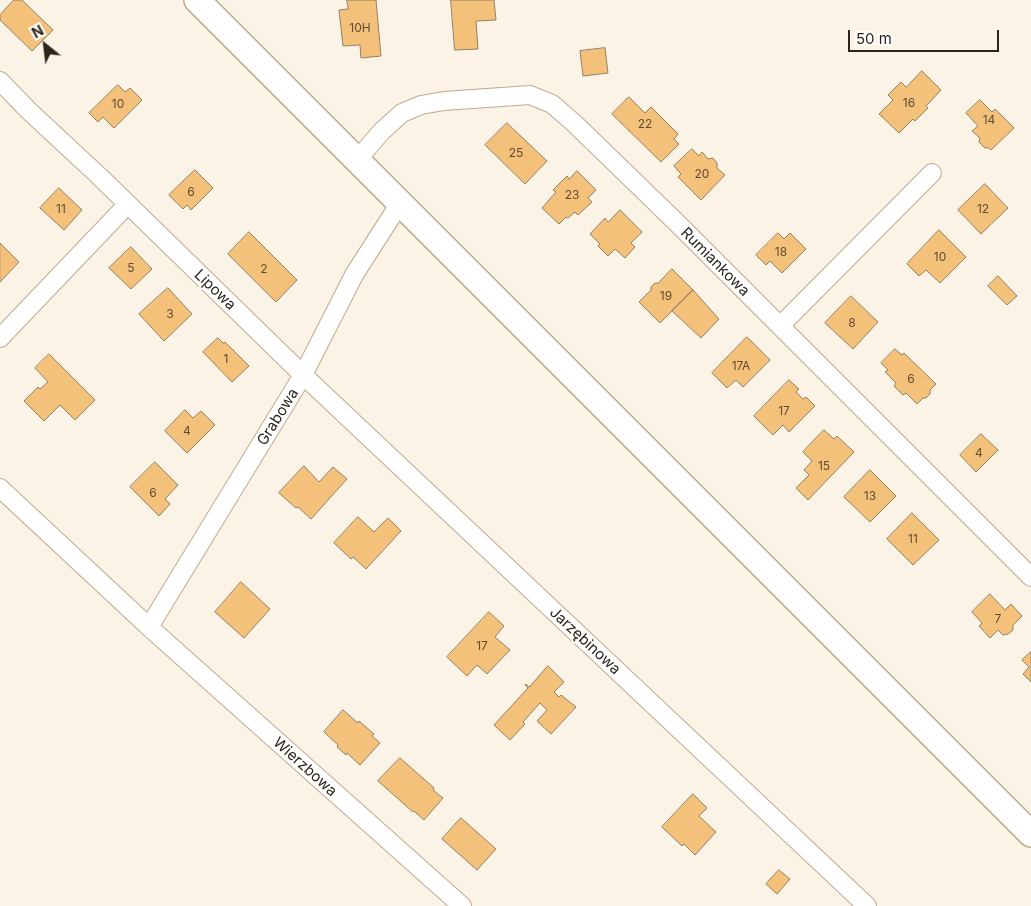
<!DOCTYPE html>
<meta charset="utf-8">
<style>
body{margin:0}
#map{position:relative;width:1031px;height:906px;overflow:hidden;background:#fcf3e7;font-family:Inter,sans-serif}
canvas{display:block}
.north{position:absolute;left:20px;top:20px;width:50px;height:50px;-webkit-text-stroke:4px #fff;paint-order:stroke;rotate:331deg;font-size:14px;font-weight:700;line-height:20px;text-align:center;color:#2e251a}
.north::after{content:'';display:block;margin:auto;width:18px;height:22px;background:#2e251a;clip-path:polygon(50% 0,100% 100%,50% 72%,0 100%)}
.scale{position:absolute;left:848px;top:30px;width:151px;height:22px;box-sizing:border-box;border:2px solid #2e251a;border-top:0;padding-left:6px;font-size:15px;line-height:18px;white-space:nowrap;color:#2e251a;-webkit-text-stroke:4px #fff;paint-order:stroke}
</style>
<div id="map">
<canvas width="1031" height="906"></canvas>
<div class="north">N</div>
<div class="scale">50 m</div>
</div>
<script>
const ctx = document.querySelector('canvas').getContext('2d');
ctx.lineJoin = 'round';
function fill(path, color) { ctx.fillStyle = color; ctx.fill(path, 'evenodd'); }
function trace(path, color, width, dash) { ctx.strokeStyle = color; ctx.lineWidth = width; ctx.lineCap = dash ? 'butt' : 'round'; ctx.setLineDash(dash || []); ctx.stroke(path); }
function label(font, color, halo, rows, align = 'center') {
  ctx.font = font + ' Inter,sans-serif'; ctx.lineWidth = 4; ctx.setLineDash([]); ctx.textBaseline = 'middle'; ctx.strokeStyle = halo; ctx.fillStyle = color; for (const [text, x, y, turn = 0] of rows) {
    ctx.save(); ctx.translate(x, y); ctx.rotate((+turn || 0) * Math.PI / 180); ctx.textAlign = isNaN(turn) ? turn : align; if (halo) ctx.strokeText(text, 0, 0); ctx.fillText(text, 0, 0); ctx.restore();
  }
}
const building = new Path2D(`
 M14,0H22L53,30L32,51L0,20V15Z
 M347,0H376L381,56L361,58L360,45L343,46L339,10L348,9Z
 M451,0H494L496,20L476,21L478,49L455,50Z
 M605,48L608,73L583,76L580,51Z
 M922,71L941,90L926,106L928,108L915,121L913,119L899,133L879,114L893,100L888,95L901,82L906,87Z
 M118,85L125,92L130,88L142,100L114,128L103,117L98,122L89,113Z
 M629,97L645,113L651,107L678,134L674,139L679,144L661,162L612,114Z
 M980,100L992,112L995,109L1014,128L991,150L989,148H985L979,142L980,138L972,131L978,126L966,113Z
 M507,123L547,161L525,184L485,145Z
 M692,149L699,156L702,152L708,159L713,158L717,163V168L725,175L701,200L678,177L681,174L674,166Z
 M195,170L213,188L191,210L187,205L183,209L169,195Z
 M577,171L596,190L588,198L592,202L578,215L575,212L568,218L566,217L559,224L542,208L556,192L553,190L567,176L569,179Z
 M985,184L1008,208L981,234L958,210Z
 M59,188L82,210L64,230L40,208Z
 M620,210L642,232L631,243L635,247L625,258L615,249L608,256L598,246L600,244L590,234L605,218L608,222Z
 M939,230L966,257L940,283L926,270L919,276L907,264Z
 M249,232L297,280L276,302L228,254Z
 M778,233L784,239L790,233L806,249L782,273L770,261L766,265L756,255Z
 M0,243L19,262L0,282Z
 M131,247L152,269L131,289L109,268Z
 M672,269L693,290L660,323L639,302L651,290V287L655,283H658Z
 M998,276L1017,296L1007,305L988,286Z
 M168,288L192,314L164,341L139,314Z
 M693,290L719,319L701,338L672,311Z
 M851,296L878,322L853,349L825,323Z
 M747,337L770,360L743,387L736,380L727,388L712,373Z
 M218,338L223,343L225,342L249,366L232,382L203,352Z
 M895,349L902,355L904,353L936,384L930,390V394L926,398H923L917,404L906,393L903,395L894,386L896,383L885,372L888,370L881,363Z
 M49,354L95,400L75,420L60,405L44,421L24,401L38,387L40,389L48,382L35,368Z
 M789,380L799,389L796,392L803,399L806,397L815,406L789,432L783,425L773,435L754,416Z
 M185,410L193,418L201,411L215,425L187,453L165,431Z
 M824,430L834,439L837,436L854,452L808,500L796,488L809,475L804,470L812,461L803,452Z
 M981,434L998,450L976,472L960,455Z
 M155,462L178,485L165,499L170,504L159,516L130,487Z
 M304,466L319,482L333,467L347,479L311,519L298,507L296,508L279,493Z
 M870,470L896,496L870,522L844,497Z
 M912,513L939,540L913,565L887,539Z
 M358,517L374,532L388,518L401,531L366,569L353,557L351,559L334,543Z
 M241,582L270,609L244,638L215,612Z
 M990,594L1005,610L1011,604L1022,616L1013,625V630L1008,634L1003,635L998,630L990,638L979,626L982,623L972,612Z
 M489,612L504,626L495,637L510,650L487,674L477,665L467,676L447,657Z
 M1031,652V682L1023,674L1029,667L1022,660Z
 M548,666L564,682L554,692L559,697L561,695L576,707L551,734L537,721L547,710L540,703L523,722L525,724L510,740L494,725L528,688L525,685L526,684L529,687Z
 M343,710L358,723L359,721L374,734L372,736L380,743L360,765L347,753L346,755L337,747L338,745L324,732Z
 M400,758L434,788L433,790L443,798L424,820L414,811L413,812L378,781Z
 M693,794L707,808L699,816L716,832L695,855L684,844L682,846L662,827Z
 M461,818L496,849L477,870L442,839Z
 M779,870L790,879L777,894L766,884Z`);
const minor = new Path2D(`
 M0,81L28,110L99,176L303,375L867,906
 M357,160L382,131L402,113L421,105L444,101L530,95L552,104L575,124L675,221L1031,577
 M780,326L932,173
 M0,338L128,204
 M0,488L149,627L462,906
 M149,627L303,375L354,275L400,203`);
const secondary = new Path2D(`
 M197,0L1031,834`);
const numberNames = [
 ["10H",360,28],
 ["16",909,103],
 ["10",118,104],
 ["14",989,120],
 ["22",645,124],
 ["25",516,153],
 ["20",702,174],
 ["6",191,192],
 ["23",572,195],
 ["11",61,209],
 ["12",983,209],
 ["18",781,252],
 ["10",940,257],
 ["5",131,268],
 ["2",264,269],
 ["19",666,296],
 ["3",170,314],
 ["8",852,323],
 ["1",226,359],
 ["17A",741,366],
 ["6",911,379],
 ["17",784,411],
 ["4",187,431],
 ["4",979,453],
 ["15",824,466],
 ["6",153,493],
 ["13",870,496],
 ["11",913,539],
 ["7",998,619],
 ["17",482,646]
];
const streetNames = [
 ["Rumiankowa",715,262,45],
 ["Lipowa",215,290,44],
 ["Grabowa",278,417,-58],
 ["Jarzębinowa",585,641,43],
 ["Wierzbowa",305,767,42]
];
fill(building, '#f4c17b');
trace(building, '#947f63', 1);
trace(minor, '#c0aa8d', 20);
trace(secondary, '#c0aa8d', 28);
trace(minor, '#fff', 18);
trace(secondary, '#fff', 25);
label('12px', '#604c32', null, numberNames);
label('15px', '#2e251a', '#fff', streetNames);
</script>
